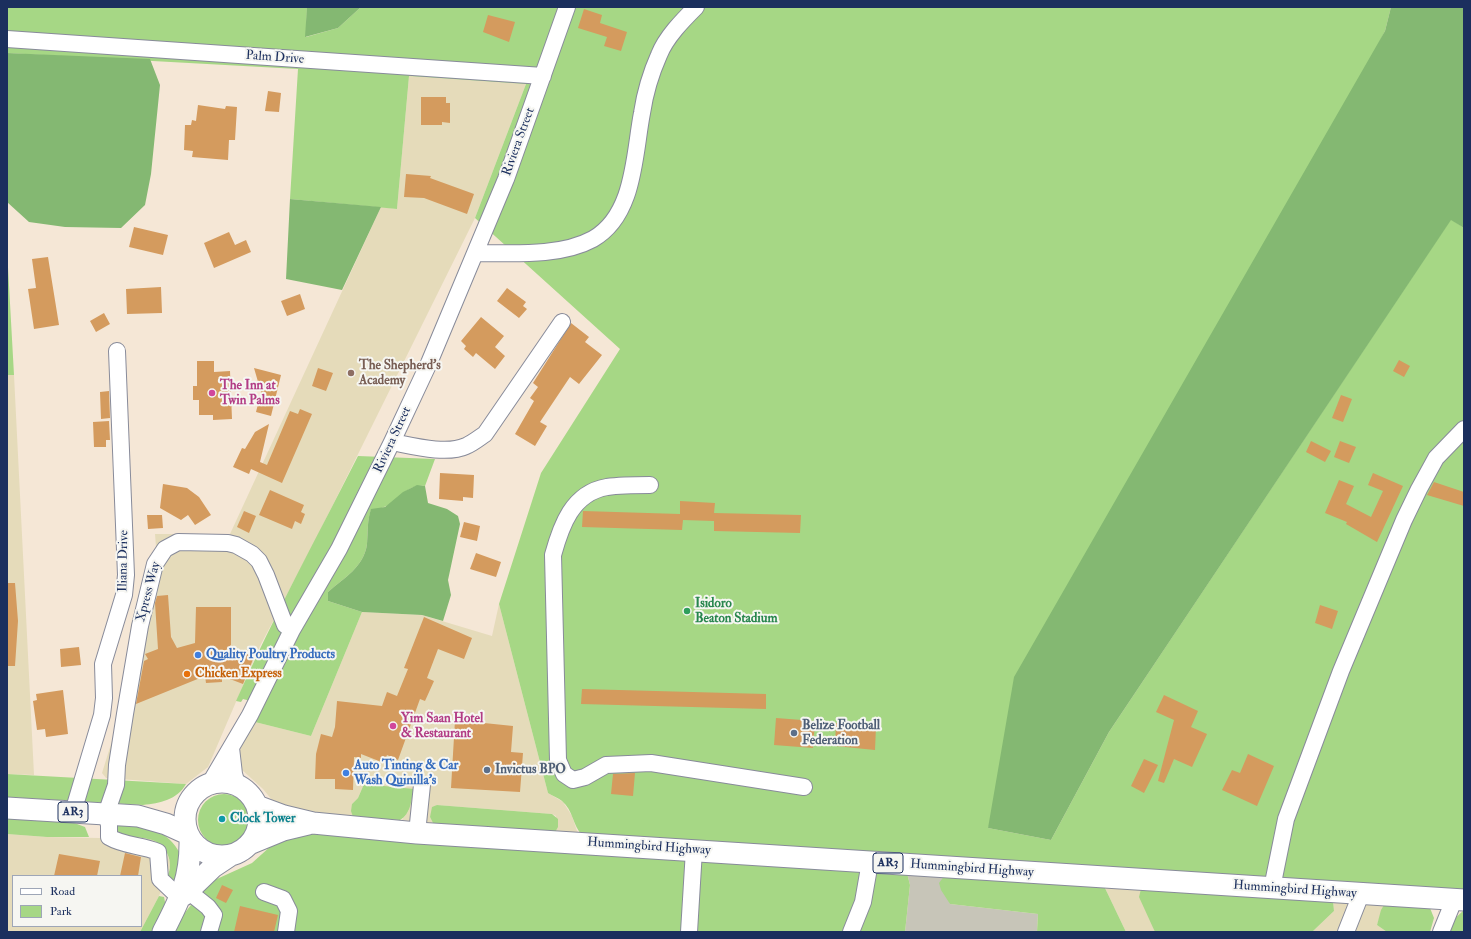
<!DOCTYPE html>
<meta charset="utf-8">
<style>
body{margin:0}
#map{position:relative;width:1471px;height:939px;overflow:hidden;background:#f5e7d6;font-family:"IM FELL Double Pica",serif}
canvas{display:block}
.frame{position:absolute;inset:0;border:8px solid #1b2f5e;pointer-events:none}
.legend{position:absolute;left:12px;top:875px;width:130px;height:52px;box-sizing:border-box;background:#f6f6f2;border:1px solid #9ea6b7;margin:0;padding:5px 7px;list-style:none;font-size:12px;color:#1b2f5e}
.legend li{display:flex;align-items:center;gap:8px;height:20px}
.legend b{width:20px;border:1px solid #9ea6b7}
</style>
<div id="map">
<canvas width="1471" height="939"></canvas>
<div class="frame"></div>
<ul class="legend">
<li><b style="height:5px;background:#fff"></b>Road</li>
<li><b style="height:11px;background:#a6d785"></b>Park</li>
</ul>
</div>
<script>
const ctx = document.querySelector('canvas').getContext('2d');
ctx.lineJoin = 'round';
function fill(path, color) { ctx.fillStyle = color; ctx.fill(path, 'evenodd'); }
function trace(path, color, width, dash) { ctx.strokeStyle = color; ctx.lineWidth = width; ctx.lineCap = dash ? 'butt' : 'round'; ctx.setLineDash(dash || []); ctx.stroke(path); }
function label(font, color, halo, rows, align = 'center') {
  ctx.font = font + ' "IM FELL Double Pica",serif'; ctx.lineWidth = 4; ctx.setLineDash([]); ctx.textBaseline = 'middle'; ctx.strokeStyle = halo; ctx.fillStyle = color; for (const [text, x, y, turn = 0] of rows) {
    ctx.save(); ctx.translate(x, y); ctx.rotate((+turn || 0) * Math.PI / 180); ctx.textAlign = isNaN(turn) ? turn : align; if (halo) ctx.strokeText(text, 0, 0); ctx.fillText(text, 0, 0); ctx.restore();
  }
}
const built = new Path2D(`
 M409,76L526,84L475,218L314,543L260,646L208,767L186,784L106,778L102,773L121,712L131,625L150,559L156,547L155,534H230L381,207L397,209Z
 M7,375H14L34,775L7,774Z
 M499,604L548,793L563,802L572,816L577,831L582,835L554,834L556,816L552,814L437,805L430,817L433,823L402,820L409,810L364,784L358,798L352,804L353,817L321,814L281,807L272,800L263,789L241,769L239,753L251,721L311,736L362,612L422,615L492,636Z
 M7,834L47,837L150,839L160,843L165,849L171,864L159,896L140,932H7ZM13,876H141V926H13Z
 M1104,886L1141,889L1155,932H1126Z
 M1333,901L1384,905L1377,925L1387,932H1312L1334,911Z`);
const industrial = new Path2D(`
 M907,873L945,875L950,904L1038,914L1037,932H905L910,885Z`);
const green = new Path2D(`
 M7,7H307L306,37L338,28L361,7H1391L1385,31L988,828L1051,840L1109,732L1451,219L1464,228V892L582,835C573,826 573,810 562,801C559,798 552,796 548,793L499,604L541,473L620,349L475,218L526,84L409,76L397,209L290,199L298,69L7,53Z
 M7,249L14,375H7Z
 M358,456L435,459L425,486C406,483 399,502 384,507C380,509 375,509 371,510C367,521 368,532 367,544C364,567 344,578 328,592V601L362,612L311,736L251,721L258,703L243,699L241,702L236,701C273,617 317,537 358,456Z
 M7,774L186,784C177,800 160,803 143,805L7,797Z
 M364,784L414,789C411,800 411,814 400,820L353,817L351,811L352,804L358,798Z
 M198 820a26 26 0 1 1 52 0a26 26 0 1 1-52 0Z
 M437,805L552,814L558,819V827L554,834L433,823L430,817L432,807Z
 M7,818L69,821L85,827L89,837H47L7,834Z
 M123,825C151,829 166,828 181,855L175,883L167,877C171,868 171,862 167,853C158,834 133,838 116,837L114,827Z
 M307,833L907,873L910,885L905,932H170L208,883L252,863L272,845L289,836Z
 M945,875L1104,886L1126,932H1037L1038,914L950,904L941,890L939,883Z
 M1141,889L1333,901L1334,911L1312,932H1155L1139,897Z
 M159,896L164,897L166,907L155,932H140Z
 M1384,905L1430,908L1434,918L1430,932H1387L1377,925L1381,910Z
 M1464,910V932H1447L1450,923Z`);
const forest = new Path2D(`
 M307,7H361L338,28L305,37Z
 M1391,7H1464V228L1451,220L1109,732L1051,840L988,828L1014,677L1385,31Z
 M7,53L150,59L160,85L151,174L145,205L121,228L65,227L29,222L7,202Z
 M290,199L381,207L342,290L286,279Z
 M417,485L425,486L428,503L447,509L458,516L460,524L448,580L451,595L443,621L422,615L362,612L328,601V592C344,578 364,567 367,544C368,532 367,521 371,509L385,507L403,492Z`);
const building = new Path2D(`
 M584,9L602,15L600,23L627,32L621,51L604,46L607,37L578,28Z
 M488,15L515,22L509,42L483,32Z
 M268,91L281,93L279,112L265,111Z
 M421,97H446V103H450V123L442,122V125H421Z
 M198,105L225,109L226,106L237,107L235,140H229L228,160L192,157L193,151L184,150L185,125H191L192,120L196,121Z
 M406,174L431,176L430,178L474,194L467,214L424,198L404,197Z
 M134,227L168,235L163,255L129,247Z
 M229,232L235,245L246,240L251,252L214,268L204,243Z
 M48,257L59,325L34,329L28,289L36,288L32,259Z
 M161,287L162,313L127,314L126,289Z
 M507,288L526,302L523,306L527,309L519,318L497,301Z
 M300,294L305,309L287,316L281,301Z
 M104,313L110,324L96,332L90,321Z
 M481,317L504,336L495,347L505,356L495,369L476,353L473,357L464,349L466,346L461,341Z
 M571,323L589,337L585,342L602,355L579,384L570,377L540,422L547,426L535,446L515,434L534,401L530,398L538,387L533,383Z
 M1399,360L1410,366L1404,377L1393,371Z
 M197,361H214V372L230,371L232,419L213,420V415H199V400H193V386H197Z
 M254,368L281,375L271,416L256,412L261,392Z
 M318,368L333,373L326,391L312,386Z
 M109,391L110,418L101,419L100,392Z
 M1341,395L1352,399L1343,422L1332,418Z
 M300,409L312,414L282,483L251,469L249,474L233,467L242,448L245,449L255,432L269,424L260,462L267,465L290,411L298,414Z
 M109,421L110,440H106V447H94L93,422Z
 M1311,441L1331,451L1325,462L1306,452Z
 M1340,441L1356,447L1349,463L1334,457Z
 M440,473L474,475L473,498L463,497V501L439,499Z
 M1373,473L1403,486L1377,542L1346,524L1347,522L1325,513L1339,480L1354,486L1346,504L1371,517L1383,491L1368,485Z
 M1434,482L1464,492V506L1427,495Z
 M163,484L187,488L199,497L211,515L195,525L188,515L181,520L160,508Z
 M270,490L304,505L301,512L305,514L301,524L295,521L292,529L259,515Z
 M680,501L715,503L714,513L801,515L800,533L714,531V515V521L683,520L682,530L582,527L583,511L680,514Z
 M244,511L256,516L249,533L237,527Z
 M147,515H162L163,528L148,529Z
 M464,522L480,526L477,541L460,537Z
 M476,553L501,562L496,577L470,569Z
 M7,583H15L18,621L15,666H7Z
 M168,595L171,637L177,648L195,643L196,607H231V647L254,657L243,684L222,676V682L206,683L205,676L136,704L144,661L148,659L145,654L158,649L155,603L157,596Z
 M1320,605L1338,611L1332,629L1315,623Z
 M424,617L472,638L464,659L438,649L427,678L434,681L425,701L420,699L398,760L387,755L384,763L361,754V758L354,757L353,790L335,789V779H315L316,754L321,734L332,737L335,727L337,701L382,706L387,692L397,696L408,669L404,668Z
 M79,647L81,665L61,667L60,649Z
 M582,689L766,694V709L581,704Z
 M63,690L68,734L46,737L45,729L37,730L33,701L37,700L36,694Z
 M1164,695L1198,711L1191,727L1207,734L1192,767L1174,759L1164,783L1158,781L1174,720L1156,712Z
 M776,718L815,721L813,748L774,745Z
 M455,720L513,726L511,752L523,753L520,792L451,788Z
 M836,723L876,727L875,750L835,746Z
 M1248,754L1274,766L1257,806L1222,790L1232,770L1240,773Z
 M1144,759L1158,765L1144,793L1131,786Z
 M635,773L633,796L611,794L613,774Z
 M125,853L141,857L138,876H120Z
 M59,854L100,861L97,876H54Z
 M222,885L233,890L226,903L216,898Z
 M240,906L278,915L274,932H234Z`);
const minor = new Path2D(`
 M7,39L543,76
 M476,253C512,253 560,257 593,239C635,215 634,154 642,113C645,93 651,73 659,55C666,37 683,20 696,7
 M392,442C413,446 447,455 466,446C473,443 479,438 485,434L562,322
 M650,485C636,485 621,485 607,487C572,493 561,526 553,555L558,760L564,774L573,780L585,777L606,765L651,763L804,787
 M231,748L234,774L237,784
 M210,783L250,715L292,630L339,549L392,442L429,363L506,179L567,7
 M73,812L102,715L104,698L103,664L124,595L126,575L117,351
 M417,833L422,785
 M1272,888L1286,819L1341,671L1404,520L1419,489L1436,458L1464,429
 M188,891L208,907L214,915L209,932
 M264,892L283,899L289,911L286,932
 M180,898L160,879L158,852C141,845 124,846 109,837V825L106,814L116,785L117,765L125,714L140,626L155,564L165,549L178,542L228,543L236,545L252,554L259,561L266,575L285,625L292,630
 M689,932L694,850
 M851,932L863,902L870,862
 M1346,932L1361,894
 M1441,932L1454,900`);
const major = new Path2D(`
 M185 819a37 37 0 1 1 74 0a37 37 0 1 1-74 0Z
 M257,806L284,816L313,823L417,833L1464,900
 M7,808L138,816L166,824L188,834
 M249,844L283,830L308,824
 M184,895L213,867L231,855
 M163,932C181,897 191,878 190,838`);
const markers = [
 [351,373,4,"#8d6e63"],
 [212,393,4,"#d1479c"],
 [687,611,4,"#2e9e5b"],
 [198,655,4,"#3f7fe0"],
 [187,674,4,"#e8710a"],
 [393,726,4,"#d1479c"],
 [794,733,4,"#5c6f8a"],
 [487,770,4,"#5c6f8a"],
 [346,773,4,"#3f7fe0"],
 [222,819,4,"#0f9aa8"]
];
const shields = [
 [73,812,30],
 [888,863,30]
];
const shieldNames = [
 ["AR3",73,812],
 ["AR3",888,863]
];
const streetNames = [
 ["Palm Drive",275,58,4],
 ["Riviera Street",519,142,-70],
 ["Riviera Street",393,440,-65],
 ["Iliana Drive",124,561,-89],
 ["Xpress Way",149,592,-75],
 ["Hummingbird Highway",649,847,4],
 ["Hummingbird Highway",972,869,4],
 ["Hummingbird Highway",1295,890,4]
];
const educationNames = [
 ["The Shepherd’s",359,366],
 ["Academy",359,381]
];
const hotelNames = [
 ["The Inn at",220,386],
 ["Twin Palms",220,401],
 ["Yim Saan Hotel",401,719],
 ["& Restaurant",401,734]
];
const leisureNames = [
 ["Isidoro",695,604],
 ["Beaton Stadium",695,619]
];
const shopNames = [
 ["Quality Poultry Products",206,655],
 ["Auto Tinting & Car",354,766],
 ["Wash Quinilla's",354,781]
];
const foodNames = [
 ["Chicken Express",195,674]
];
const serviceNames = [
 ["Belize Football",802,726],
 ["Federation",802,741],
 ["Invictus BPO",495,770]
];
const cultureNames = [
 ["Clock Tower",230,819]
];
fill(built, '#e5dbba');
fill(industrial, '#c7c5b8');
fill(green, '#a6d785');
fill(forest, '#84b872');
fill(building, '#d49b5e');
trace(minor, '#888b9a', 18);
trace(major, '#888b9a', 23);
trace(minor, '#fff', 16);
trace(major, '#fff', 21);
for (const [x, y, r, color] of markers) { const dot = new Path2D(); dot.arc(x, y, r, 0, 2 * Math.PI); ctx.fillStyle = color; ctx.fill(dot); trace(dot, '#f6f6f2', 1.5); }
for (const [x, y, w] of shields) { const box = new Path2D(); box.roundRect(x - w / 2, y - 10, w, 20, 3); ctx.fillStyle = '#f6f6f2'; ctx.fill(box); trace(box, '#1b2f5e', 1); }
label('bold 12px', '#1b2f5e', null, shieldNames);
label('13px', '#1b2f5e', '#f6f6f2', streetNames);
label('bold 13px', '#785e54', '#f6f6f2', educationNames, 'left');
label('bold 13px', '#b23c85', '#f6f6f2', hotelNames, 'left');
label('bold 13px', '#27864d', '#f6f6f2', leisureNames, 'left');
label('bold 13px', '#366cbe', '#f6f6f2', shopNames, 'left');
label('bold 13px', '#c56008', '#f6f6f2', foodNames, 'left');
label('bold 13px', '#4e5e75', '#f6f6f2', serviceNames, 'left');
label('bold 13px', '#0d838f', '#f6f6f2', cultureNames, 'left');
</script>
